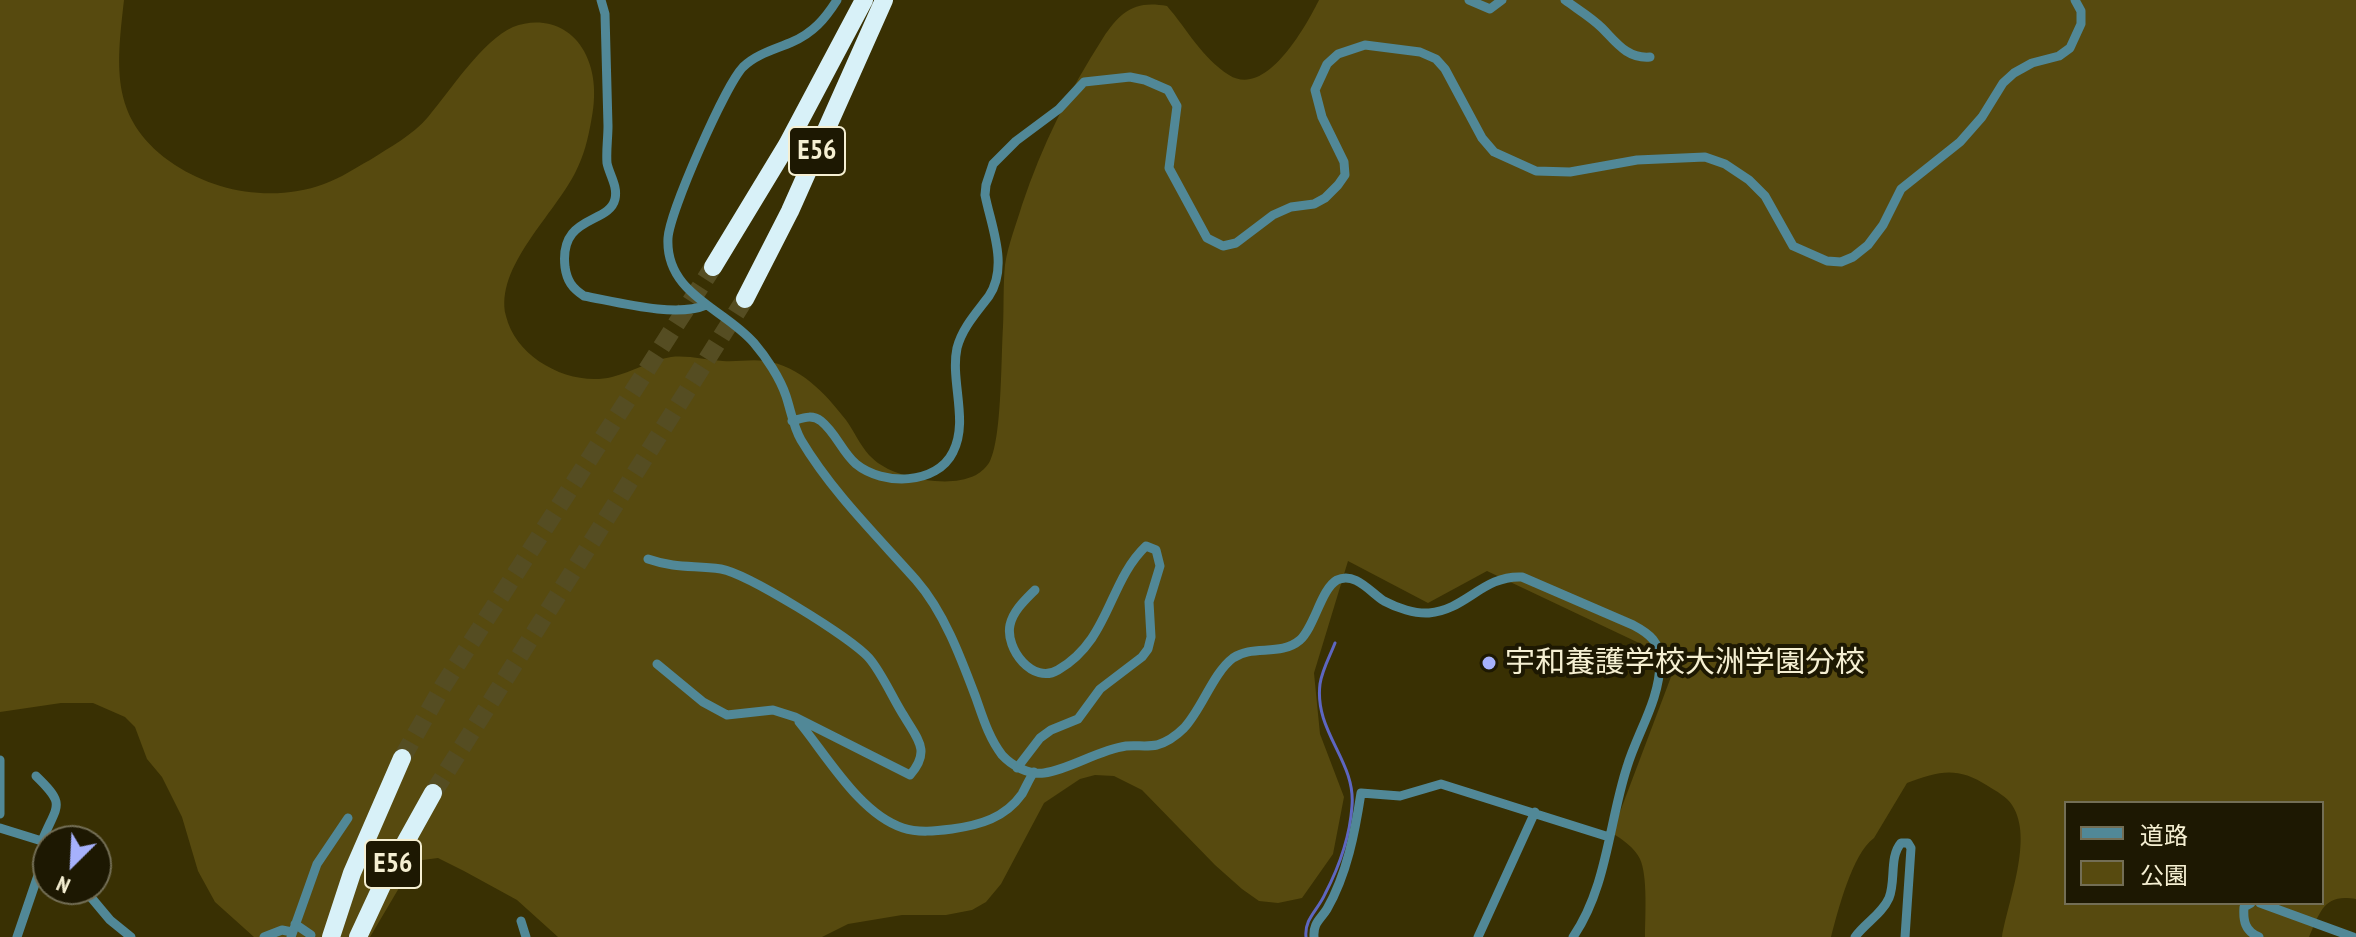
<!DOCTYPE html>
<meta charset="utf-8">
<style>
body{margin:0}
#map{position:relative;width:2356px;height:937px;overflow:hidden;background:#393003;font-family:"PT Sans Narrow","Noto Sans JP",sans-serif}
canvas{display:block}
.legend{position:absolute;left:2064px;top:801px;width:260px;height:104px;box-sizing:border-box;background:#1d1802;border:2px solid #736e55;margin:0;padding:10px 14px;list-style:none;font-size:24px;color:#f5efd2}
.legend li{display:flex;align-items:center;gap:16px;height:40px}
.legend b{width:40px;border:2px solid #736e55}
.north{position:absolute;left:32px;top:825px;width:80px;height:80px;box-sizing:border-box;background:#1d1802;border:2px solid #736e55;border-radius:50%;rotate:204deg;font-size:22px;font-weight:700;line-height:32px;text-align:center;color:#f5efd2}
.north::after{content:'';display:block;margin:auto;width:28px;height:36px;background:#a6b1fc;clip-path:polygon(50% 0,100% 100%,50% 72%,0 100%)}
</style>
<div id="map">
<canvas width="2356" height="937"></canvas>
<ul class="legend">
<li><b style="height:10px;background:#518897"></b>道路</li>
<li><b style="height:22px;background:#574a0f"></b>公園</li>
</ul>
<div class="north">N</div>
</div>
<script>
const ctx = document.querySelector('canvas').getContext('2d');
ctx.lineJoin = 'round';
function fill(path, color) { ctx.fillStyle = color; ctx.fill(path, 'evenodd'); }
function trace(path, color, width, dash) { ctx.strokeStyle = color; ctx.lineWidth = width; ctx.lineCap = dash ? 'butt' : 'round'; ctx.setLineDash(dash || []); ctx.stroke(path); }
function label(font, color, halo, rows, align = 'center') {
  ctx.font = font + ' "PT Sans Narrow","Noto Sans JP",sans-serif'; ctx.lineWidth = 8; ctx.setLineDash([]); ctx.textBaseline = 'middle'; ctx.strokeStyle = halo; ctx.fillStyle = color; for (const [text, x, y, turn = 0] of rows) {
    ctx.save(); ctx.translate(x, y); ctx.rotate((+turn || 0) * Math.PI / 180); ctx.textAlign = isNaN(turn) ? turn : align; if (halo) ctx.strokeText(text, 0, 0); ctx.fillText(text, 0, 0); ctx.restore();
  }
}
const green = new Path2D(`
 M0,0H124C116,70 110,121 175,165C218,193 275,202 324,184C341,178 355,168 370,160C390,147 413,135 428,117C450,91 482,41 513,27C540,16 570,25 584,51C596,73 596,98 591,122C588,139 584,155 576,171C556,213 494,267 506,316C516,359 571,387 612,377C632,372 652,360 671,357C688,355 706,360 723,361C737,362 751,359 765,361C800,366 825,393 846,420C854,431 860,445 869,455C884,471 905,476 925,480C942,482 959,483 976,475C981,472 987,467 990,461C1002,438 1001,356 1003,327C1004,307 1003,285 1005,265C1008,245 1016,225 1022,205C1042,145 1069,91 1103,38C1120,12 1134,0 1167,6C1187,29 1202,58 1229,75C1266,99 1306,26 1319,0H2356V899C2324,893 2320,912 2309,937H2002C2008,901 2034,838 2012,805C2007,797 1996,791 1988,786C1957,766 1939,771 1907,783L1874,838C1852,854 1838,911 1831,937H1645C1645,918 1648,876 1640,859C1635,848 1622,839 1612,833L1677,661L1487,571L1428,603L1348,561L1314,673L1320,734L1344,797L1333,854L1302,898L1278,903L1259,901L1242,889L1215,865L1142,790L1114,776L1095,775L1080,779L1044,803L1001,884L986,902L972,910L946,915H902L848,924L822,937H558L517,900L464,871L438,858L415,861L370,937H254L215,902L198,871L182,817L162,777L147,759L135,727L125,717L93,703H61L0,712ZM2066,803H2322V903H2066Z`);
const stream = new Path2D(`
 M1306,937C1304,919 1318,910 1325,894C1339,867 1350,836 1352,806C1356,761 1314,732 1320,684C1322,670 1330,656 1335,643`);
const motorwayTunnel = new Path2D(`
 M402,758L443,686L713,267
 M433,793L745,299`);
const minor = new Path2D(`
 M601,0L605,14C606,51 607,89 608,126C608,138 606,151 607,163C609,174 618,186 615,199C609,225 559,214 565,267C567,281 572,288 584,296C617,302 676,318 706,305
 M837,0C825,19 813,33 792,42C776,49 756,54 743,67C725,86 670,211 668,238C665,294 724,308 754,343C766,357 780,378 786,396C791,411 793,426 801,440C832,492 876,535 916,580C944,612 961,658 976,698C983,718 989,738 1002,755C1012,766 1029,775 1044,773C1071,769 1098,750 1126,746C1136,745 1147,747 1157,745C1167,742 1177,735 1184,728C1202,709 1213,673 1233,658C1253,644 1280,657 1300,640C1315,626 1321,589 1337,580C1355,571 1371,593 1384,601C1397,608 1415,614 1429,613C1466,610 1483,575 1522,577L1633,625C1650,634 1660,642 1660,662C1660,700 1637,733 1627,767C1609,822 1607,888 1573,937
 M1469,0L1490,9L1502,0
 M1565,0C1577,9 1591,17 1602,28C1616,42 1627,59 1650,57
 M792,421C803,418 812,414 821,421C836,433 842,452 856,464C883,486 937,485 953,452C969,421 950,381 957,348C962,328 977,312 989,296C1009,266 991,226 985,195L986,185L993,164L1016,141L1059,109L1084,82L1130,77L1145,80L1168,90L1177,106L1169,168L1207,238L1223,246L1236,243L1273,215L1291,207L1314,204L1325,198L1338,185L1345,175L1344,162L1322,117L1315,90L1327,64L1338,54L1365,45L1420,52L1436,59L1445,69L1482,138L1494,152L1536,171L1570,172L1637,160L1705,157L1725,164L1749,180L1765,196L1793,246L1827,261L1841,262L1853,257L1868,245L1883,225L1901,189L1960,142L1982,117L2003,83L2014,73L2032,63L2059,56L2070,48L2081,24V11L2075,0
 M648,559C677,569 693,565 721,569C748,574 850,637 869,658C882,673 893,699 904,716C918,740 931,751 910,775L795,717L773,710L727,715L703,702L657,664
 M799,722C827,756 860,814 903,828C918,833 936,831 952,829C980,825 1005,818 1022,794C1026,787 1029,779 1034,772
 M0,760V814
 M1017,768L1040,738L1051,730L1078,719L1100,689L1142,657L1148,649L1151,637L1149,602L1160,566L1156,550L1146,546C1108,582 1110,640 1058,670C1033,685 1005,649 1010,625C1013,611 1025,600 1035,590
 M36,776C67,806 57,804 42,841
 M0,828L45,842
 M84,889L110,920L131,937
 M2251,903L2244,907C2243,921 2245,931 2259,937
 M2260,903L2353,937
 M521,921L526,937
 M295,924L311,935
 M17,937L48,846
 M264,937L282,930L292,932
 M291,937L317,864L348,818
 M1314,937C1313,923 1320,920 1327,909C1347,874 1355,832 1361,793L1400,796L1441,784L1609,837
 M1478,937L1535,812
 M1855,937C1865,923 1882,914 1889,898C1896,881 1889,857 1901,843H1908L1911,848L1905,937`);
const motorway = new Path2D(`
 M713,267L787,145L864,0
 M745,299L790,211L884,0
 M331,937L352,873L402,758
 M358,937L384,881L433,793`);
const markers = [
 [1489,663,8,"#a6b1fc"]
];
const shields = [
 [817,151,56],
 [393,864,56]
];
const shieldNames = [
 ["E56",817,151],
 ["E56",393,864]
];
const poiNames = [
 ["宇和養護学校大洲学園分校",1505,663]
];
fill(green, '#574a0f');
trace(stream, '#5d66c0', 3);
trace(motorwayTunnel, '#554d22', 18, [18, 9]);
trace(minor, '#518897', 9);
trace(motorway, '#d8f1f8', 18);
for (const [x, y, r, color] of markers) { const dot = new Path2D(); dot.arc(x, y, r, 0, 2 * Math.PI); ctx.fillStyle = color; ctx.fill(dot); trace(dot, '#1d1802', 3); }
for (const [x, y, w] of shields) { const box = new Path2D(); box.roundRect(x - w / 2, y - 24, w, 48, 6); ctx.fillStyle = '#1d1802'; ctx.fill(box); trace(box, '#f5efd2', 2); }
label('bold 28px', '#f5efd2', null, shieldNames);
label('30px', '#f5efd2', '#1d1802', poiNames, 'left');
</script>
